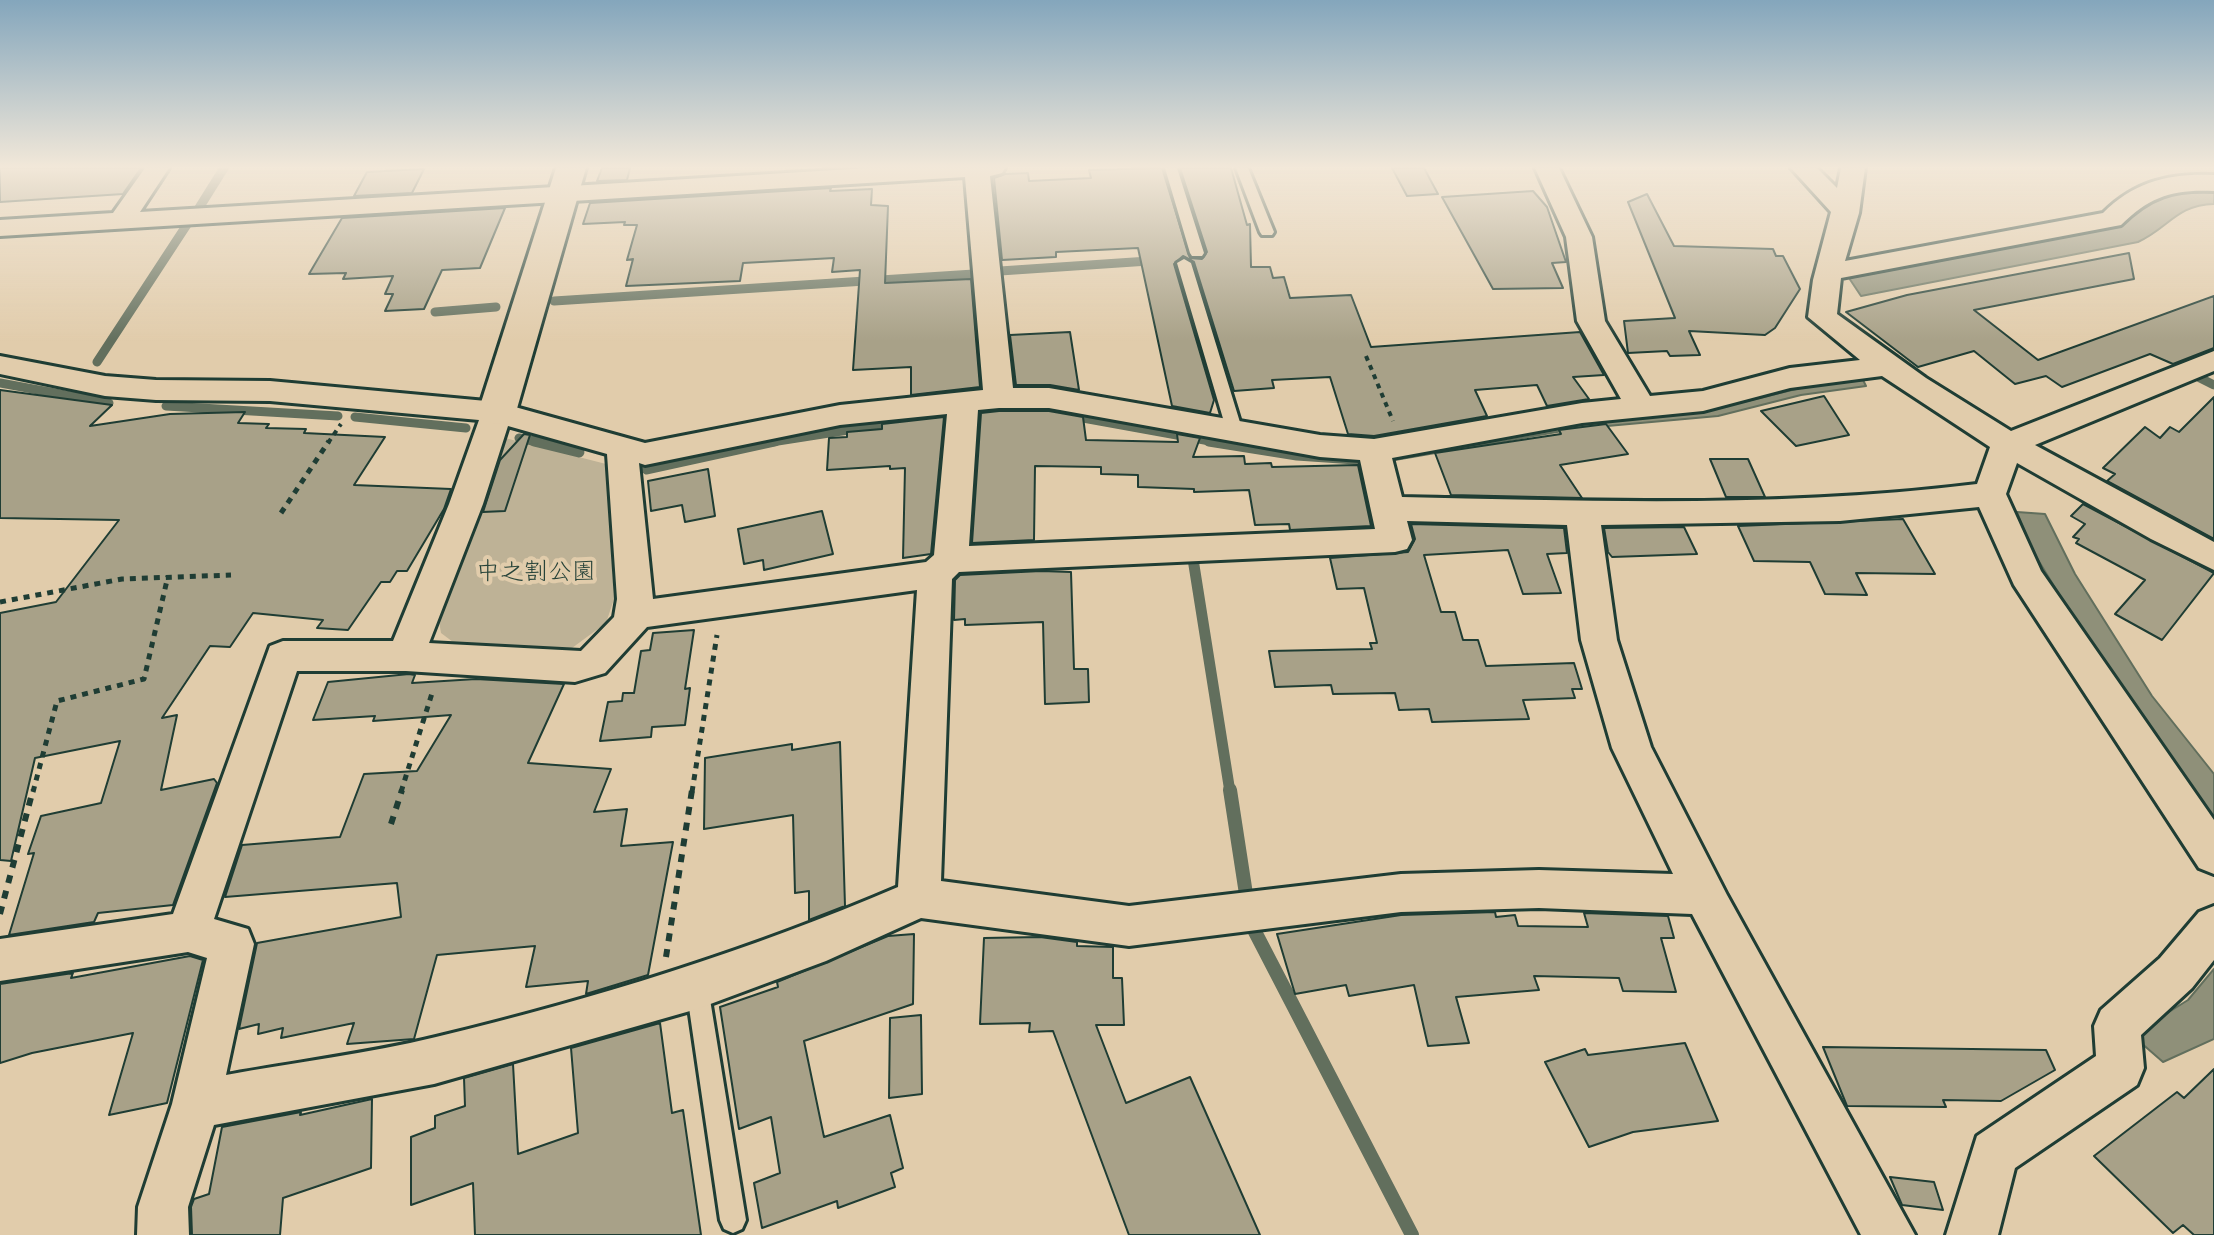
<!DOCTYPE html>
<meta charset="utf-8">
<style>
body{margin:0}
canvas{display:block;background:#e1ccab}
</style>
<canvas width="2214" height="1235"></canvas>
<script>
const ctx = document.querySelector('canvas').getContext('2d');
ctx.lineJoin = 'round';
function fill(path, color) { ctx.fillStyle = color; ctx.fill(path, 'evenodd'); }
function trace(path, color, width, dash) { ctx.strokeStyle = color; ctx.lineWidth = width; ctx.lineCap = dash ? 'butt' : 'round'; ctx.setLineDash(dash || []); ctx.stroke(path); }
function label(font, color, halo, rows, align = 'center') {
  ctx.font = font + ' Pangolin,"Klee One",sans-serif'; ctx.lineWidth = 8; ctx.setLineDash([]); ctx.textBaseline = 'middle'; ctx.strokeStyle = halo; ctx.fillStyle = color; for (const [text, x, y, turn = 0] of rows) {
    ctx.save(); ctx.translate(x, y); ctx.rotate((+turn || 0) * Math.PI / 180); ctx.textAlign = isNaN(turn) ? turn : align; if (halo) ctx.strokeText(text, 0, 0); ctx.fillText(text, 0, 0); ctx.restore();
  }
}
const green = new Path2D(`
 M505,438L606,464L614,599L606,623L572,648L537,649L453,642L441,633L439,621Z`);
const water = new Path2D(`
 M2214,187V204C2176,205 2169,228 2138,242L1861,296L1849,278L2112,228C2129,220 2137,208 2152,198C2167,187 2196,189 2214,187Z
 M1862,378L1866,386L1801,395L1718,416L1574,429L1389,461L1394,453L1586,420L1714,409L1829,381Z
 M2017,512L2045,514L2075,574L2152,696L2214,774V832L2068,609L2032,550Z
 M2214,969V1039L2163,1062L2132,1035L2188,1000Z`);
const streamFar2 = new Path2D(`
 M199,208L224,168
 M1199,226L1210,263
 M1000,271L1208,257
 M554,301L974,274
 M435,312L496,307
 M97,362L188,223
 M2200,378L2214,385
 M0,383L109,403
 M166,406L338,416
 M976,411L1050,412L1221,443
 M355,417L466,428
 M519,438L542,443
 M765,443L944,415`);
const streamFar1 = new Path2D(`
 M534,441L579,452
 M1209,441L1297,455L1355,459
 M647,469L775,441
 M1193,559L1230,792`);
const stream = new Path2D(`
 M1230,790L1246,894
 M1252,926L1412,1235`);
const building = new Path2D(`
 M0,168H141L123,194L0,202Z
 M602,168H630L627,180L597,181Z
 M1162,168L1190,258L1202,259L1207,252L1180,168H1231L1247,225L1250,224L1251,267H1270L1273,278L1284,277L1290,298L1351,295L1371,347L1580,332L1604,375L1573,377L1589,399L1547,406L1537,385L1475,390L1487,416L1374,436L1348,434L1330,377L1272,380L1274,388L1234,391L1194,262L1183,256L1174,264L1214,400L1210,413L1172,406L1138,248L1056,252V257L1002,260L994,178L1005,174L1028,173L1029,181L1091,178L1089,170Z
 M1392,168H1424L1438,194L1407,196Z
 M424,169L412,193L354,196L367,172Z
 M831,188L830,191L872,189L871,205L888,206L885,283L971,279L980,387L911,395V367L853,370L860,270L832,272L834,258L743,263L740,281L626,286L633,259L627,260L637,225H624L625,222L583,224L590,203Z
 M1533,191L1547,207L1566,262L1552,263L1563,288L1493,289L1442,197Z
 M1647,194L1674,246L1773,249L1776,256H1783L1800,289L1775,328L1765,335L1689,331L1700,355L1670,356L1667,351L1628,353L1624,321L1675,318L1628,202Z
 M505,208L480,268L442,270L424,309L385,311L393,294H385L393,276L343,279L346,273L309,274L342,218Z
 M2129,253L2134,279L1974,310L2038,360L2214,296V348L2173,364L2150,354L2062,387L2046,376L2015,384L1974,351L1918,367L1846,312L1907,295Z
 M1070,332L1079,390L1050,385H1016L1010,335Z
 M0,390L112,405L90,426L170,414L245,412L238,423L269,424L266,428L306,429L304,433L385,437L354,485L451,489L444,509L407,571H397L390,582H381L348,630L317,628L323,620L253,613L230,647L210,646L162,718L177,715L161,790L214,779L217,783L173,905L98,913L94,922L9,935L34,853L28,854L41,816L101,803L120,741L35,758L11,861L0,860V613L56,602L119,520L0,518Z
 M1824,396L1849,435L1796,446L1761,411Z
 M2214,397V539L2107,481L2115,474L2103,468L2145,427L2160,438L2170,427L2179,432Z
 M999,411H1049L1083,417L1086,440L1178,442L1177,434L1200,438L1193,457L1244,456L1245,464L1271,463L1272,467L1358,465L1371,526L1290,530L1289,524L1255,525L1249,490L1194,492V489L1138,487V475L1101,474V467L1035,466L1034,540L972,543L981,413Z
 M944,417L931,554L903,558L905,468L890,469V466L827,470L829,438L847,437V432L882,429V424Z
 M1606,424L1628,454L1560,465L1582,498L1451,495L1435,453L1561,434L1559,430Z
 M524,434L530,435L505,511L483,512L500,460Z
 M1710,459H1748L1765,497H1726Z
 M708,469L715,516L685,522L682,505L651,511L648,481Z
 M2083,504L2214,573L2162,640L2115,614L2145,580L2076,543L2079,539L2073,537L2085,524L2071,516Z
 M822,511L833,554L764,570L763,560L744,564L738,529Z
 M1903,519L1935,574L1856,573L1867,595L1825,594L1810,562L1754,561L1738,526Z
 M1411,524L1564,528L1567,553L1547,554L1561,593L1523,594L1508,550L1424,555L1441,612H1455L1463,640H1478L1486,666L1574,663L1582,689H1572L1575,698L1523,700L1529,719L1432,722L1429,709L1399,710L1395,693L1333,694L1331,685L1275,687L1269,651L1372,649L1370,643H1377L1364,588L1337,589L1330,558L1408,552L1415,539Z
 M1684,527L1697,554L1612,557L1608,552L1604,528Z
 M1041,571L1071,572L1074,669H1088L1089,702L1045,704L1043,622L965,625V619L954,620L955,580L960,575Z
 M694,630L685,689L690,688L685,725L652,727L651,737L600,741L608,702L622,701L623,693H634L641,651L650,650L653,633Z
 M409,674L415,675L412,683L476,679L564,684L528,763L611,769L594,812L627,809L621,846L673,842L648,975L586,994L588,981L526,987L535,946L437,955L414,1039L347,1044L354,1023L281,1038L283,1028L258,1034L259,1024L239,1029L257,943L401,917L397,883L225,897L242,845L340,837L364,774L417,771L451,715L373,721L375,716L313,720L328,682Z
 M840,742L845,906L809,920V891L795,893L793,815L704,829L705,758L792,744V750Z
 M1495,912L1496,917L1515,915L1518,926L1588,927L1584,913L1668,916L1674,938H1661L1676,992L1623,991L1619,978L1534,976L1539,990L1456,997L1469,1043L1428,1046L1414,985L1349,996L1346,985L1295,994L1277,934L1401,915Z
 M914,934L913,1004L804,1041L824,1137L890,1115L903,1168L891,1173L895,1187L838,1208L837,1201L762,1228L754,1183L780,1173L771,1117L739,1129L720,1007L778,987L777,982L888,936Z
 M1040,937L1077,942V946L1113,947V978H1122L1124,1025H1096L1126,1103L1190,1077L1260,1235H1129L1053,1031L1029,1032L1030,1023L980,1024L984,938Z
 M190,956L203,960L167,1103L109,1115L133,1033L32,1053L0,1063V984L73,973L71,978Z
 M921,1015L922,1094L889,1098L890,1018Z
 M660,1023L672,1113L683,1110L701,1235H475L473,1183L411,1205V1137L435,1128V1116L465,1106L464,1078L513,1064L518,1154L578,1133L571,1048Z
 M1685,1043L1718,1121L1633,1132L1589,1147L1545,1062L1585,1049L1588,1055Z
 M1823,1047L2046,1050L2055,1070L2001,1101L1943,1100L1946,1107L1847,1106Z
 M2214,1069V1235H2194L2183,1225L2173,1233L2094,1156L2177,1092L2184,1098Z
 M372,1099L371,1168L283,1198L280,1235H192L191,1207L194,1199L209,1194L222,1127L301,1112L300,1115Z
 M1890,1177L1934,1182L1943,1210L1902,1205Z`);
const pathFar2 = new Path2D(`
 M1366,356L1393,421
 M328,443L341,424`);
const pathFar1 = new Path2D(`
 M281,513L329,441
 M0,602L122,579L231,575
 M33,792L57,701L144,679L168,576
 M401,792L433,690
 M692,792L717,635`);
const path = new Path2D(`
 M391,824L402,790
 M0,914L33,790
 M666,957L692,790`);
const lane = new Path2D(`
 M1165,168H1177L1204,253L1202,256H1192L1190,253Z
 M1236,168H1248L1274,232L1272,235H1262L1260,232Z
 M1184,259L1191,263L1243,432L1241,436L1235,437L1227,432L1177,263Z
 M697,976L705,979L708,987L746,1220L742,1229L733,1233L724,1229L720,1220L686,987L689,979Z`);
const street = new Path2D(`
 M145,168H169L140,212L869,168H1005L1002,173L990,176L1013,388H1049L1320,435L1374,439L1582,403L1621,399L1577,321L1566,237L1535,168H1559L1592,237L1605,321L1650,396L1703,391L1790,368L1860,360L1808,317L1813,280L1831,212L1791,168H1817L1837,188L1841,168H1865L1859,213L1845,261L2103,213C2135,181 2170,173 2214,175V191C2174,189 2150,196 2121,225L1841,278L1837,314L1926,378L2011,431L2214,351V371L2035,445L2214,542V570L2151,539L2017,463L2006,494L2041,571L2214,820V874L2199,868L2014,585L1979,507L1840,521L1601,525L1617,640L1651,747L1727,895L1915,1235H1861L1692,914L1539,908L1401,912L1129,946L921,918L826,961L697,1009L434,1084L214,1125L188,1207L189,1235H137L138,1207L172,1104L207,958L188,952L0,981V939L173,914L270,646L283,641H393L449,504L479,420L270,401L156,400L105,396L0,374V356L105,376L156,380L270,381L497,402L645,443L840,405L983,390L965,177L0,236V220L113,213ZM1882,376L1990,447L1977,484C1785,508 1594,501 1402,497L1392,458L1582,423L1703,411L1790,388ZM999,408H1049L1320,457L1360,460L1375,529L969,546L978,410ZM947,414L934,555L926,562L653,599L639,463L645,465L840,425ZM508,426L607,454L617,599L614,617L581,651L429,643L483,504ZM1407,521L1567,525L1581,640L1612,748L1673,874L1539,870L1401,874L1129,906L941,881L952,579L959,572L1395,552L1407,549L1412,540ZM917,590L898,887C749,951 594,999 436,1037C367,1054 296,1062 226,1075L254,944L248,929L214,919L297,671H406L575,682L605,673L647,627Z
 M2214,906V960L2192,988L2141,1035L2144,1068L2137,1085L2015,1168L1998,1235H1946L1977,1136L2096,1056L2094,1026L2101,1010L2160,958L2199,912Z`);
const secondary = new Path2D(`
 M556,168H586L516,412L510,421L497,424L484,421L478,412Z`);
const parkNames = [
 ["中之割公園",536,573]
];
fill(green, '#beb296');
fill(water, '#8f9079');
trace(water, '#626f5d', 2);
trace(streamFar2, '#626f5d', 9);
trace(streamFar1, '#626f5d', 11);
trace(stream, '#626f5d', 14);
fill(building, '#a8a188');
trace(building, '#1f3d34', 2);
trace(lane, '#1f3d34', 6);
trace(street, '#1f3d34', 6);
trace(secondary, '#1f3d34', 6);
trace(pathFar2, '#1f3d34', 4, [5, 5]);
trace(pathFar1, '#1f3d34', 5, [6, 6]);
trace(path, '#1f3d34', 6, [8, 8]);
fill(lane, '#e1ccab');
fill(street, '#e1ccab');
fill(secondary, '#e1ccab');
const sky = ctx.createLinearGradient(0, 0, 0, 341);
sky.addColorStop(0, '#84a6bc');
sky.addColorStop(0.49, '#f2e8d9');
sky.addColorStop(1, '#f2e8d900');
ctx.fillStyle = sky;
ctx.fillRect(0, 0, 2214, 341);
label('24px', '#274339', '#e1ccab', parkNames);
</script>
